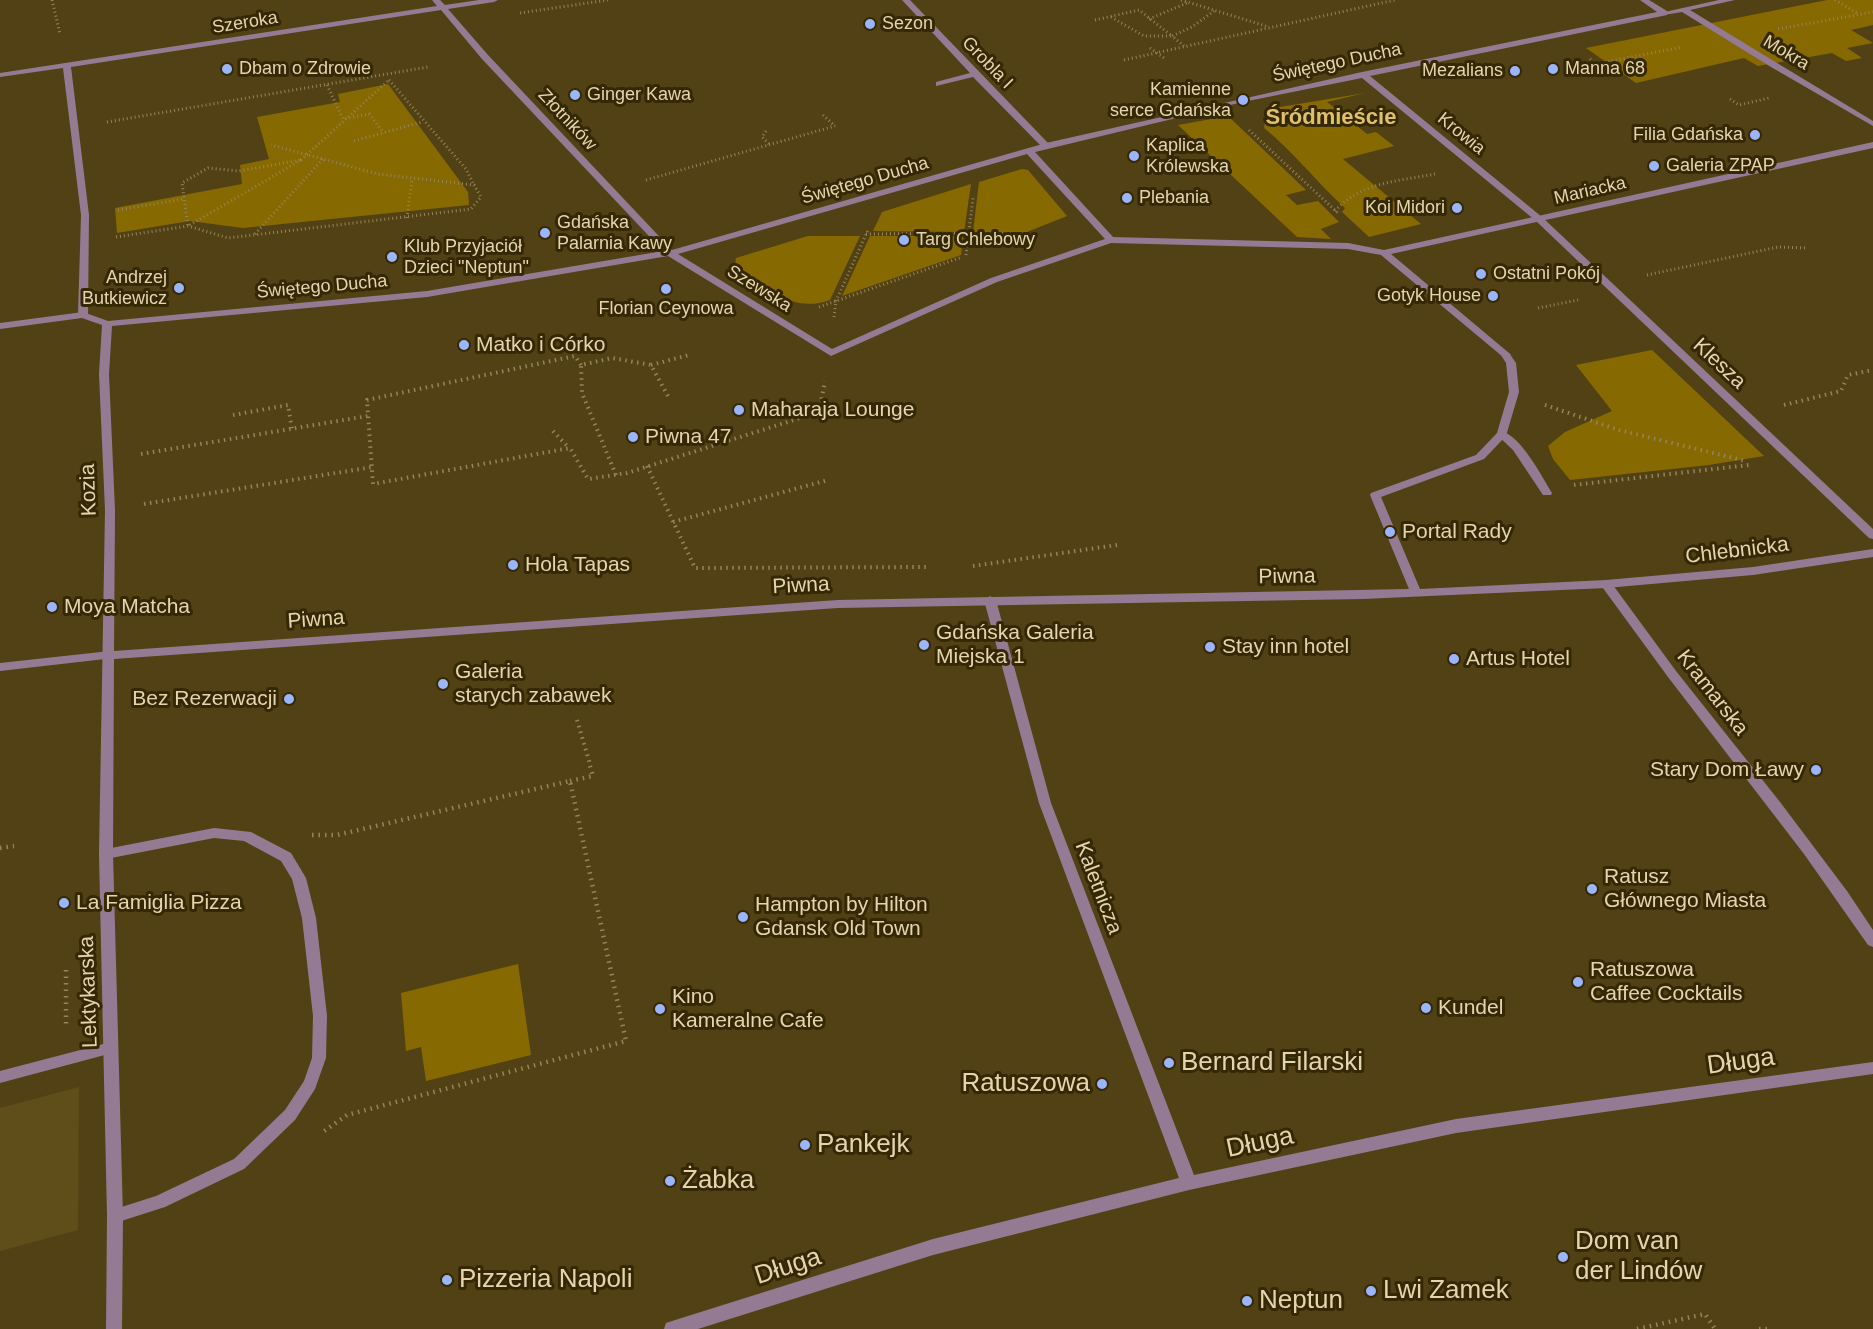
<!DOCTYPE html>
<meta charset="utf-8">
<style>
body{margin:0}
canvas{display:block;background:#524114}
</style>
<canvas width="1873" height="1329"></canvas>
<script>
const ctx = document.querySelector('canvas').getContext('2d');
ctx.lineJoin = 'round';
function fill(path, color) { ctx.fillStyle = color; ctx.fill(path, 'evenodd'); }
function trace(path, color, width, dash) { ctx.strokeStyle = color; ctx.lineWidth = width; ctx.lineCap = dash ? 'butt' : 'round'; ctx.setLineDash(dash || []); ctx.stroke(path); }
function label(font, color, halo, rows, align = 'center') {
  ctx.font = font + ' Arial,sans-serif'; ctx.lineWidth = 6; ctx.setLineDash([]); ctx.textBaseline = 'middle'; ctx.strokeStyle = halo; ctx.fillStyle = color; for (const [text, x, y, turn = 0] of rows) {
    ctx.save(); ctx.translate(x, y); ctx.rotate((+turn || 0) * Math.PI / 180); ctx.textAlign = isNaN(turn) ? turn : align; if (halo) ctx.strokeText(text, 0, 0); ctx.fillText(text, 0, 0); ctx.restore();
  }
}
const built = new Path2D(`
 M79,1087L78,1230L0,1251V1108Z`);
const green = new Path2D(`
 M1827,0H1873V25L1851,30L1873,43L1847,48L1862,58L1846,61L1832,53L1758,66L1744,58L1636,83L1586,48Z
 M388,84L468,192L469,205L243,228L190,221L117,233L115,208L242,184L240,165L269,159L257,117L340,102L338,94Z
 M1365,93L1327,102L1367,134L1376,132L1394,146L1343,159L1421,224L1369,237L1342,212L1345,208C1316,182 1294,152 1264,128L1265,122L1280,120L1274,108Z
 M1228,116L1306,190L1286,195L1297,205L1318,201L1339,222L1321,229L1331,239L1297,237L1178,125Z
 M1022,169L1028,170L1067,216L1027,232H973L979,182Z
 M971,184L964,232L873,231L882,212Z
 M808,236H860L830,300C791,314 767,287 735,266L736,258Z
 M870,236H963L961,255L842,296Z
 M1652,350L1764,456L1709,465L1570,480L1553,459L1548,446L1565,432L1612,411L1576,365Z
 M518,964L531,1055L426,1081L421,1047L406,1051L401,993Z`);
const pathFar2 = new Path2D(`
 M52,0L60,34
 M1181,0L1269,27
 M1835,0L1857,13
 M520,13L608,0
 M1111,17L1144,36H1172
 M1149,19L1187,3
 M1095,20L1139,10L1172,36
 M1778,29L1873,12
 M1184,46L1172,36L1192,27L1214,11
 M1150,48L1164,58
 M1590,59L1596,64L1682,47
 M1124,60L1395,0
 M389,80L466,169L474,185
 M327,85L343,119L369,114L384,133
 M1730,99L1739,105L1769,98
 M823,115L835,126
 M107,122L428,67
 M1249,130L1338,213
 M766,131L762,137L770,145
 M354,141L422,122
 M301,160L188,226L182,183L208,168L239,171Z
 M301,160L389,80
 M646,180L835,126
 M118,210L184,199
 M1335,211C1361,182 1399,181 1435,174
 M407,218L412,179
 M255,234L323,159
 M866,234L1027,233
 M116,237L188,226L228,238L471,209L481,197L474,185L378,174L271,145
 M966,255L973,198
 M1647,275L1778,247L1808,248
 M819,307L962,257
 M1538,308L1578,300
 M834,317L836,301L868,230`);
const pathFar1 = new Path2D(`
 M581,365L575,356L367,400L373,484L570,448L588,479L627,473L819,412L825,381
 M651,365L689,355
 M1545,405L1619,430L1746,461
 M1784,405L1841,391L1848,375L1873,370
 M233,415L288,405L292,429
 M553,431L569,448
 M141,454L368,416
 M647,466L695,568L926,567
 M616,475L582,393L581,365L612,358L651,365L668,396
 M1574,485L1749,465
 M144,504L373,467
 M673,522L828,480
 M973,566L1117,545
 M577,720L590,764`);
const path = new Path2D(`
 M570,781L593,776L589,763
 M312,835H337L570,781L626,1041L347,1115L323,1132
 M0,848L14,846
 M66,970V1026
 M1637,1329L1705,1314L1715,1329
 M1759,1329H1771`);
const service = new Path2D(`
 M1502,431C1522,438 1541,475 1552,493L1551,495H1543L1513,450L1498,436L1497,434L1498,432Z
 M214,828L251,832L291,853L306,878L316,918L327,1016L326,1058L315,1089L295,1120L244,1169L165,1207L115,1223L109,1221L107,1216L109,1211L156,1196L234,1159L285,1110L304,1081L312,1058L313,1016L302,918L292,879L281,861L244,841L214,838L106,859L101,858L99,854L101,850L106,849Z
 M111,1042L116,1044L118,1048L116,1052L0,1083V1071Z`);
const pedestrian = new Path2D(`
 M902,0H910L1049,144V148H1043L973,77L936,86V82L970,73Z
 M1719,0H1735L1690,10L1777,63V67H1771L1682,12L1664,15L1660,13Z
 M1873,142V148L1391,254L1509,353L1511,355L1506,358L1503,357L1381,255L1348,249L1111,243L1106,240L1111,237L1348,243L1384,250Z
 M85,212L89,215L88,315L83,318L78,315L81,215Z
 M1606,580L1610,581L1676,671L1780,802L1847,891L1873,930V947L1868,945L1804,854L1668,677L1600,584Z
 M990,596L996,600L1051,803L1194,1175L1456,1119L1873,1062V1074L1456,1133L1189,1190L933,1255L698,1329H664L666,1323L672,1321L933,1239L1179,1178L1039,803L984,600Z
 M110,651L116,655L114,658L0,671V663Z`);
const minor = new Path2D(`
 M432,0H440L445,5L479,0H498L494,2L448,9L488,55L672,250L1046,143L1362,72L1657,12L1640,0H1649L1667,11V15L1370,76L1542,217L1873,529V539L1869,538L1536,221L1362,78L1243,102L1035,152L1114,238V242L997,282L831,356L668,256L427,297L112,326L109,374L115,510L114,651L838,600L1409,589L1370,495L1371,493L1476,455L1497,433L1509,392L1506,363L1501,355L1506,352L1509,353L1516,363L1519,392L1506,436L1484,459L1381,497L1420,589L1606,580L1753,567L1873,549V557L1753,575L1606,588L1363,599L838,608L114,659L113,854L123,1216L122,1329H106L107,1216L99,854L105,510L99,374L102,325L82,318L0,329V323L83,312L108,321L427,291L663,251L482,59L441,10L71,67L89,215L85,218L81,215L63,68L0,77V73L437,6ZM1027,154L1105,239L991,278L832,349L678,254Z
 M1771,63H1777L1873,121V126L1771,67Z`);
const markers = [
 [870,24,6,"#9bb5fd"],
 [227,69,6,"#9bb5fd"],
 [1553,69,6,"#9bb5fd"],
 [1515,71,6,"#9bb5fd"],
 [575,95,6,"#9bb5fd"],
 [1243,100,6,"#9bb5fd"],
 [1755,135,6,"#9bb5fd"],
 [1134,156,6,"#9bb5fd"],
 [1654,166,6,"#9bb5fd"],
 [1127,198,6,"#9bb5fd"],
 [1457,208,6,"#9bb5fd"],
 [545,233,6,"#9bb5fd"],
 [904,240,6,"#9bb5fd"],
 [392,257,6,"#9bb5fd"],
 [1481,274,6,"#9bb5fd"],
 [179,288,6,"#9bb5fd"],
 [666,289,6,"#9bb5fd"],
 [1493,296,6,"#9bb5fd"],
 [464,345,6,"#9bb5fd"],
 [739,410,6,"#9bb5fd"],
 [633,437,6,"#9bb5fd"],
 [1390,532,6,"#9bb5fd"],
 [513,565,6,"#9bb5fd"],
 [52,607,6,"#9bb5fd"],
 [924,645,6,"#9bb5fd"],
 [1210,647,6,"#9bb5fd"],
 [1454,659,6,"#9bb5fd"],
 [443,684,6,"#9bb5fd"],
 [289,699,6,"#9bb5fd"],
 [1816,770,6,"#9bb5fd"],
 [1592,889,6,"#9bb5fd"],
 [64,903,6,"#9bb5fd"],
 [743,917,6,"#9bb5fd"],
 [1578,982,6,"#9bb5fd"],
 [1426,1008,6,"#9bb5fd"],
 [660,1009,6,"#9bb5fd"],
 [1169,1063,6,"#9bb5fd"],
 [1102,1084,6,"#9bb5fd"],
 [805,1145,6,"#9bb5fd"],
 [670,1181,6,"#9bb5fd"],
 [1563,1257,6,"#9bb5fd"],
 [447,1280,6,"#9bb5fd"],
 [1371,1291,6,"#9bb5fd"],
 [1247,1301,6,"#9bb5fd"]
];
const farStreetnames = [
 ["Szeroka",245,23,-9],
 ["Mokra",1786,53,31],
 ["Grobla I",987,63,46],
 ["Świętego Ducha",1337,63,-12],
 ["Złotników",567,120,47],
 ["Krowia",1461,134,39],
 ["Świętego Ducha",865,181,-16],
 ["Mariacka",1590,191,-13],
 ["Świętego Ducha",322,287,-5],
 ["Szewska",759,289,32]
];
const farPoinames = [
 ["Sezon",882,24],
 ["Dbam o Zdrowie",239,69],
 ["Manna 68",1565,69],
 ["Mezalians",1503,71,"right"],
 ["Kamienne",1231,90,"right"],
 ["serce Gdańska",1231,111,"right"],
 ["Ginger Kawa",587,95],
 ["Filia Gdańska",1743,135,"right"],
 ["Kaplica",1146,146],
 ["Królewska",1146,167],
 ["Galeria ZPAP",1666,166],
 ["Plebania",1139,198],
 ["Koi Midori",1445,208,"right"],
 ["Gdańska",557,223],
 ["Palarnia Kawy",557,244],
 ["Targ Chlebowy",916,240],
 ["Klub Przyjaciół",404,247],
 ["Dzieci \"Neptun\"",404,268],
 ["Ostatni Pokój",1493,274],
 ["Andrzej",167,278,"right"],
 ["Butkiewicz",167,299,"right"],
 ["Gotyk House",1481,296,"right"],
 ["Florian Ceynowa",666,309,"center"]
];
const poiNames = [
 ["Matko i Córko",476,345],
 ["Maharaja Lounge",751,410],
 ["Piwna 47",645,437],
 ["Portal Rady",1402,532],
 ["Hola Tapas",525,565],
 ["Moya Matcha",64,607],
 ["Gdańska Galeria",936,633],
 ["Miejska 1",936,657],
 ["Stay inn hotel",1222,647],
 ["Artus Hotel",1466,659],
 ["Galeria",455,672],
 ["starych zabawek",455,696],
 ["Bez Rezerwacji",277,699,"right"],
 ["Stary Dom Ławy",1804,770,"right"],
 ["Ratusz",1604,877],
 ["Głównego Miasta",1604,901],
 ["La Famiglia Pizza",76,903],
 ["Hampton by Hilton",755,905],
 ["Gdansk Old Town",755,929],
 ["Ratuszowa",1590,970],
 ["Caffee Cocktails",1590,994],
 ["Kino",672,997],
 ["Kameralne Cafe",672,1021],
 ["Kundel",1438,1008]
];
const streetNames = [
 ["Klesza",1719,364,43],
 ["Kozia",89,490,-92],
 ["Chlebnicka",1737,551,-7],
 ["Piwna",1287,577,-1],
 ["Piwna",801,586,-3],
 ["Piwna",316,620,-4],
 ["Kramarska",1712,693,52],
 ["Kaletnicza",1098,888,69],
 ["Lektykarska",89,992,-92]
];
const farDistrictnames = [
 ["Śródmieście",1331,118]
];
const nearStreetnames = [
 ["Długa",1741,1062,-8],
 ["Długa",1260,1143,-12],
 ["Długa",788,1267,-18]
];
const nearPoinames = [
 ["Bernard Filarski",1181,1063],
 ["Ratuszowa",1090,1084,"right"],
 ["Pankejk",817,1145],
 ["Żabka",682,1181],
 ["Dom van",1575,1242],
 ["der Lindów",1575,1272],
 ["Pizzeria Napoli",459,1280],
 ["Lwi Zamek",1383,1291],
 ["Neptun",1259,1301]
];
fill(built, '#5f4d1a');
fill(green, '#876901');
trace(pathFar2, '#95845a', 3, [1, 3]);
trace(pathFar1, '#95845a', 4, [1.5, 4.5]);
trace(path, '#95845a', 4.5, [1.5, 5]);
fill(service, '#957a93');
fill(pedestrian, '#957a93');
fill(minor, '#957a93');
for (const [x, y, r, color] of markers) { const dot = new Path2D(); dot.arc(x, y, r, 0, 2 * Math.PI); ctx.fillStyle = color; ctx.fill(dot); trace(dot, '#352804', 2); }
label('18px', '#e5d5ae', '#352804', farStreetnames);
label('18px', '#e5d5ae', '#352804', farPoinames, 'left');
label('21px', '#e5d5ae', '#352804', poiNames, 'left');
label('21px', '#e5d5ae', '#352804', streetNames);
label('bold 22px', '#e0c06d', '#352804', farDistrictnames);
label('26px', '#e5d5ae', '#352804', nearStreetnames);
label('26px', '#e5d5ae', '#352804', nearPoinames, 'left');
</script>
